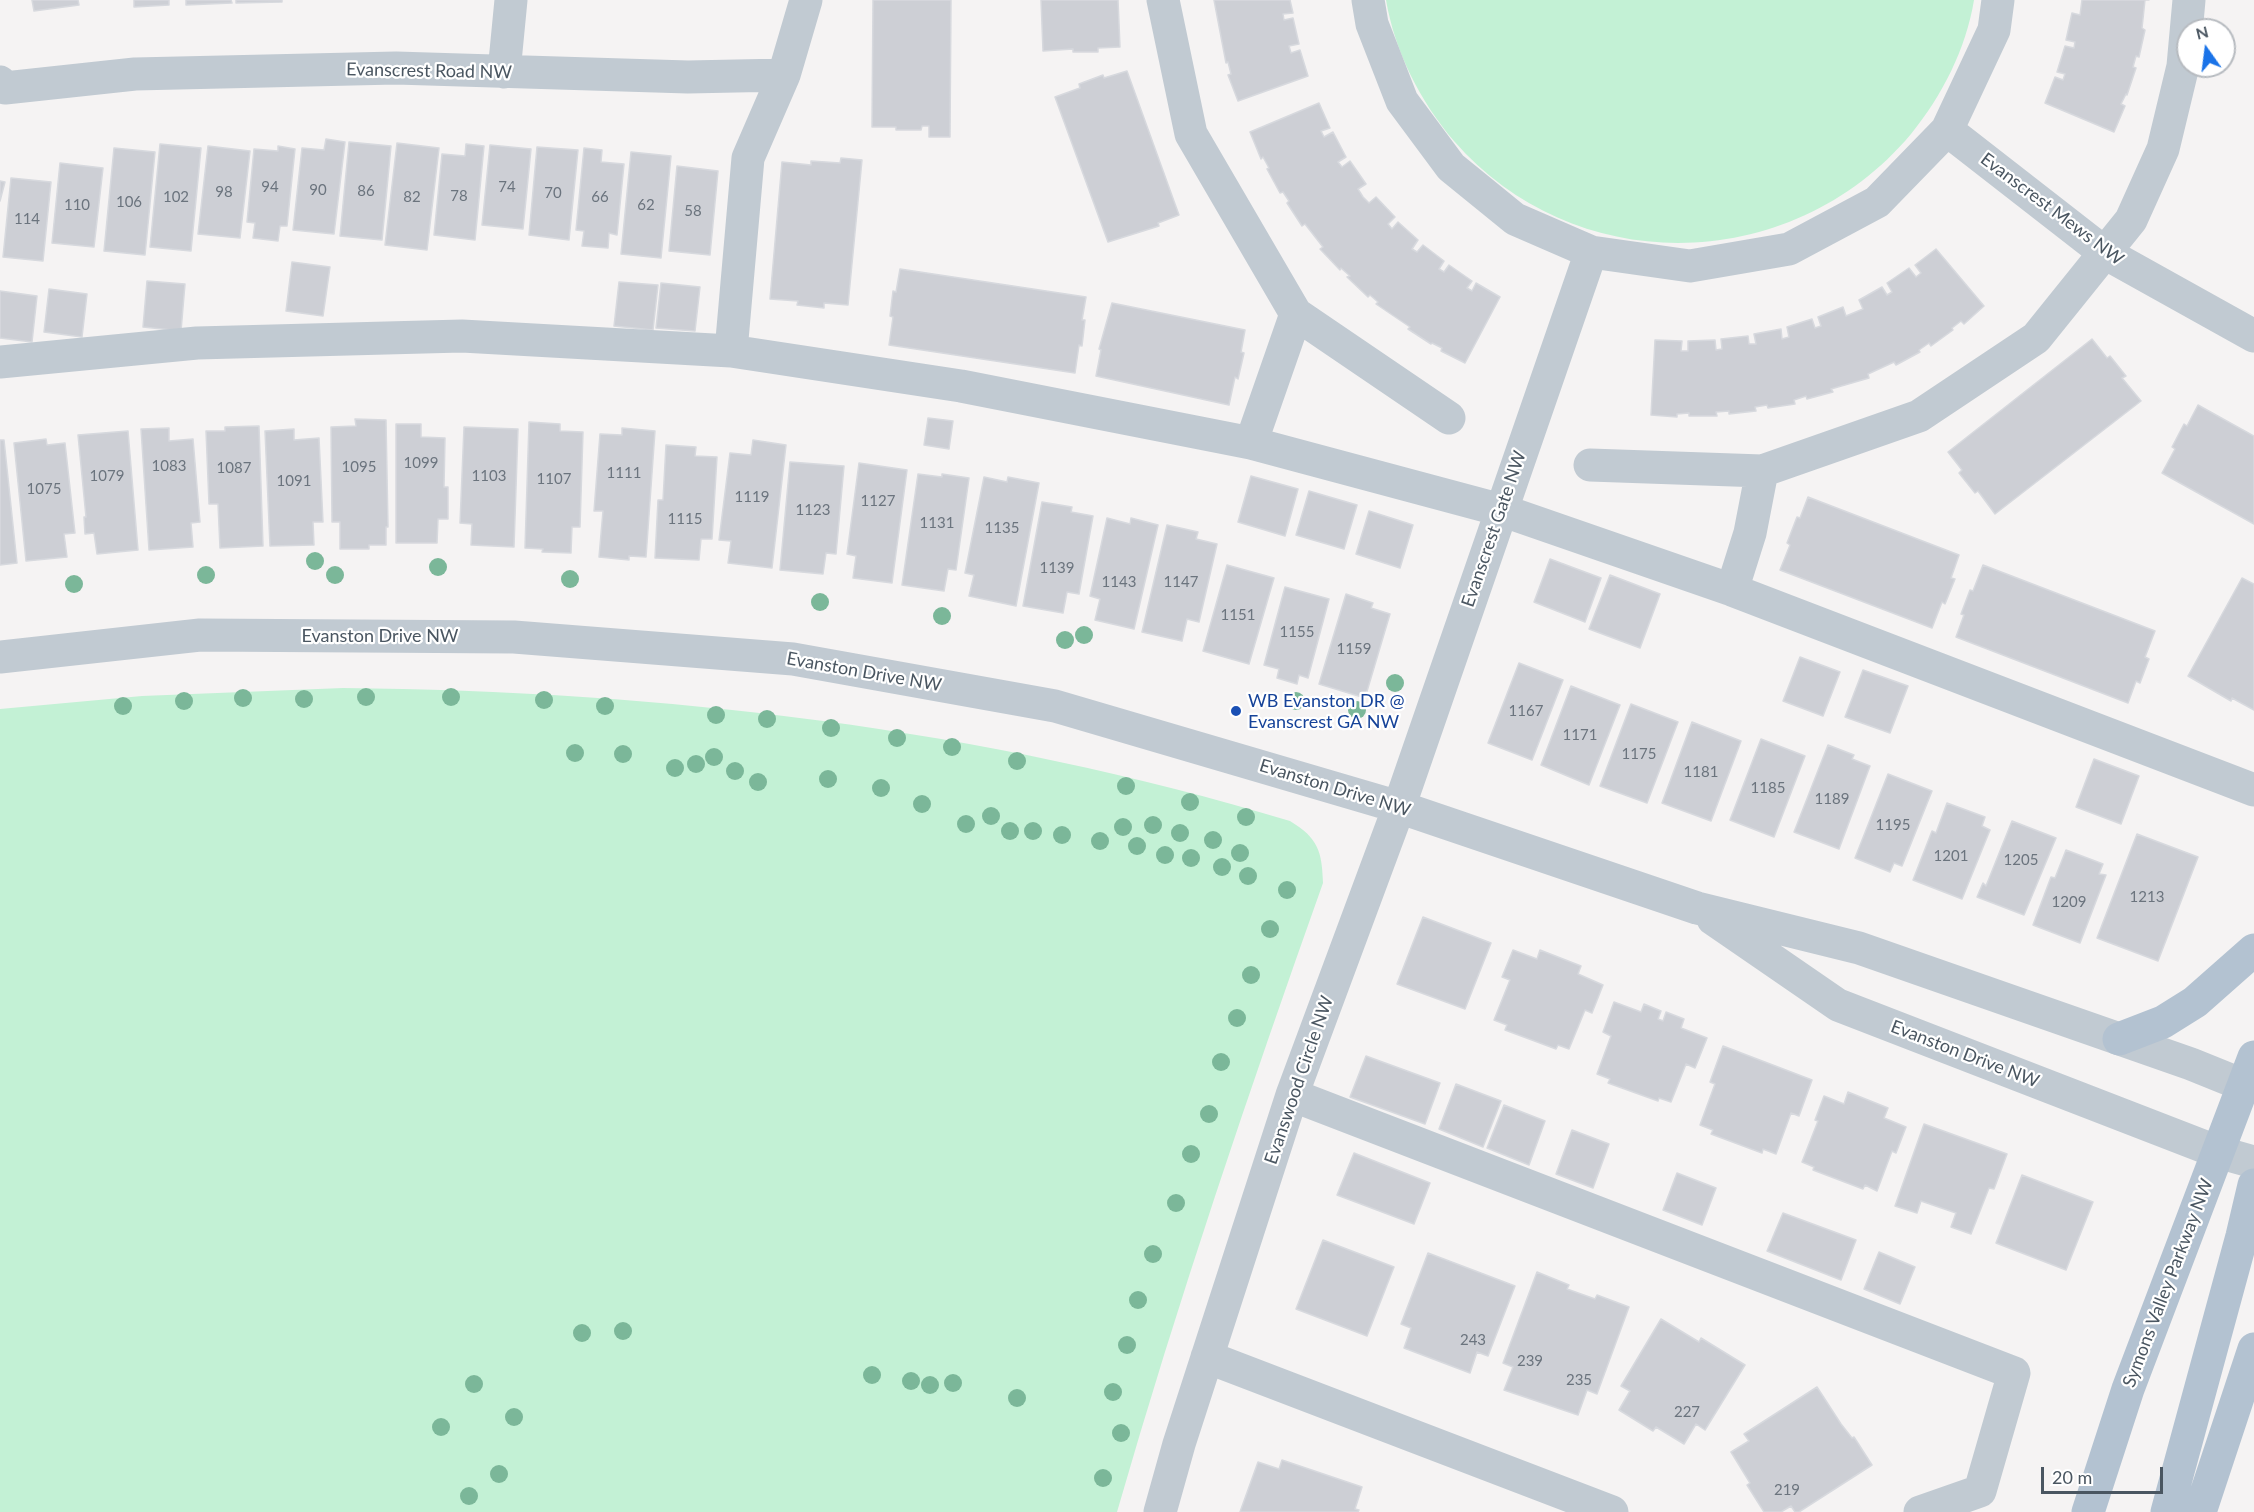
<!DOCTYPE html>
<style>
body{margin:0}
#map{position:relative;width:2254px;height:1512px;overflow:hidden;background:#f5f3f3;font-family:Lato,sans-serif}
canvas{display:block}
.north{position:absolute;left:2176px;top:18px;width:60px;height:60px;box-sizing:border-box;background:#fff;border:2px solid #b7bbc0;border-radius:50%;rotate:346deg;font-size:16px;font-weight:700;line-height:24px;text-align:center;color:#4a5661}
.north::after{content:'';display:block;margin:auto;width:21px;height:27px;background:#1a73e8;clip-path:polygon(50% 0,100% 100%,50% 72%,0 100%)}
.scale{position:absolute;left:2041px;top:1467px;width:122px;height:27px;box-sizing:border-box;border:3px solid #4a5661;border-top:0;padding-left:8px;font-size:18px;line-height:21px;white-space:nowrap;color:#4a5661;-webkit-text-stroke:4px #fff;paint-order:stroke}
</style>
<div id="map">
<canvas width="2254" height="1512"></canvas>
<div class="north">N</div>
<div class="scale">20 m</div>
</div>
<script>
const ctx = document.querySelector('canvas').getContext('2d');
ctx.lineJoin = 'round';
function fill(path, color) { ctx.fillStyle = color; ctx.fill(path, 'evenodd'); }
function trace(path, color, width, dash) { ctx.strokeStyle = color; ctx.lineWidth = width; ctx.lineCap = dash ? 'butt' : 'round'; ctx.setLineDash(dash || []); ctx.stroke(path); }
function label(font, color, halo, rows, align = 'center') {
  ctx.font = font + ' Lato,sans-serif'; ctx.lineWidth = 4.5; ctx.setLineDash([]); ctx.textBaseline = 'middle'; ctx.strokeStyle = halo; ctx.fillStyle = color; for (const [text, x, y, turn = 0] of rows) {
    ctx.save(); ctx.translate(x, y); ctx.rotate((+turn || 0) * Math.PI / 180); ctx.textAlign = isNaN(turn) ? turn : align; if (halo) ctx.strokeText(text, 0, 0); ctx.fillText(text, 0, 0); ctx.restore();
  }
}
const green = new Path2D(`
 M1386,0H1974C1966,49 1942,96 1911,134C1793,275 1576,281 1454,141C1420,101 1395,52 1386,0Z
 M343,688C663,691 983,728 1290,821C1318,838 1322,851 1323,883C1249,1091 1178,1300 1117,1512H0V709L142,696Z`);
const building = new Path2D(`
 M32,0H78L79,5L34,11Z
 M134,0H169V5L134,7Z
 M186,0H231L232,3L186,5Z
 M236,0H282V2L236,3Z
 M873,0H951L950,137H929V126H922L921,130H896V127H872Z
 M1041,0H1118L1120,47L1098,48V52H1073V49L1043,51Z
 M1214,0H1290L1293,13L1283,14L1284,20L1293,18L1299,44L1289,46L1291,53L1300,50L1308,76L1238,101L1228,75L1231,74L1228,62L1226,63Z
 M2082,0H2149H2145L2142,28L2145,30L2139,57L2136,56L2133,67L2136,68L2127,95L2126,94L2121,104L2125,106L2114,132L2045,103L2055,77L2063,80L2065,74L2057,72L2065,46L2074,48L2075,42L2066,40L2072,13L2080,15Z
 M1127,71L1179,215L1158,223L1159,226L1108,242L1055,97L1080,88L1079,84L1103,75L1104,78Z
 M1319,103L1330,128L1321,131L1324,137L1333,132L1346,157L1338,162L1342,167L1350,161L1366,184L1358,189L1363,197L1369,203L1376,197L1395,217L1388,224L1392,229L1398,222L1418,240L1412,249L1417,252L1423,245L1444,261L1439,269L1444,272L1449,265L1472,281L1467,288L1472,291L1476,283L1500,297L1465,363L1441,351L1442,348L1432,343L1431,344L1408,329L1410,327L1376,304L1378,302L1370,295L1368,297L1347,277L1350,276L1341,268L1340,270L1320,249L1323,247L1305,224L1302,226L1287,203L1289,201L1283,192L1280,193L1267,169L1269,168L1263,157L1261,159L1250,132Z
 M326,139L345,142L334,234L293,230L302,148L324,150Z
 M349,142L391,146L382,240L340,236Z
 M397,143L439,148L427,250L385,245Z
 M160,144L201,148L191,251L150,247Z
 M466,144L484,146L475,240L434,235L442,154L465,156Z
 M490,145L531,149L523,229L482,225Z
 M208,146L250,151L240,238L198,234Z
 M278,146L295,149L287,226H280L278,241L253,238L255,223L247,222L254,149L278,151Z
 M537,147L578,150L569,240L529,235Z
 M114,148L155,152L145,255L104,251Z
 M584,148L602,150L601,162L624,164L617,235L609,233L608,248L582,246L584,231L576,230Z
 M631,152L671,156L661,258L621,254Z
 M841,158L862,160L848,305L824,303V308L797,305L798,301L770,299L782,162L811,165V161L840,163Z
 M60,163L103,168L94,247L52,243Z
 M677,166L718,171L710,255L669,251Z
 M11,178L51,182L43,261L3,257Z
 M0,181L5,182L0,201Z
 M1936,249L1984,306L1964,324L1961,321L1952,328L1953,330L1931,346L1929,343L1919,350L1920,352L1896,365L1894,362L1868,374L1869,378L1831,389L1833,392L1807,399L1806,396L1794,400L1795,404L1768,408L1767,405L1755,407L1756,411L1729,414V411L1716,412L1717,416H1689V413L1677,414V417L1651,415L1655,340L1682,341L1681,351H1688V341L1715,340L1716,350L1722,349L1721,339L1748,336L1749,344H1756L1754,334L1781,329L1782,339L1789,337L1787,327L1812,319L1815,328L1821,326L1818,317L1843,307L1846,316L1863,309L1859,300L1882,287L1887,295L1892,292L1887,283L1909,268L1916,277L1921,273L1915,265Z
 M292,262L330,267L323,316L286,311Z
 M900,269L1086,297L1082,320H1085L1082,346L1079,345L1075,373L889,345L893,317L890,316L893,291L896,292Z
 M147,281L185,284L181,331L143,327Z
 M619,282L658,285L653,330L614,326Z
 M661,283L700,287L695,331L656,328Z
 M49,289L87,294L82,337L44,332Z
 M0,291L37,296L32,342L0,338Z
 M1112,303L1245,330L1241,352L1244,353L1238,379L1235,377L1229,405L1096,376L1101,350L1099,349Z
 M2092,339L2107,358L2110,356L2126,376L2122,378L2141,401L1995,514L1978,491L1975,493L1959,473L1962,470L1948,452Z
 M2198,405L2254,436V524L2162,473L2175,449L2172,447L2184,424L2187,426Z
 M928,418L953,421L949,449L924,445Z
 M355,419L386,420L388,527H386V545H369V549H340V522H332L331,427L356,426Z
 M529,422L560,424V431L583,432L580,527H572L571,553L542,552L543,549L525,548Z
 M396,424H421V437L445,438L444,487H448V519H438L437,543H396Z
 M259,426L263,546L220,548L218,504H209L206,431H225V427Z
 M464,427L518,429L514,547L471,545L472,524L460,523Z
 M169,428V441L193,439L200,522L191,523L193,547L149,550L141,429Z
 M622,428L655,431L646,557L629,556V560L599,557L603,511H594L600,434L622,435Z
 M294,429V440L319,438L323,522H313L314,545L270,546L265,431Z
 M128,431L138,550L97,554L94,533L85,534L84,517H86L78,435Z
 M46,439L47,445L65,443L75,533L64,534L67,557L26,561L14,443Z
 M0,440H4L17,563L0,565Z
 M753,440L786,445L772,568L728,563L731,541L719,540L730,453L751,455Z
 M666,445L696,447L695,456L717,457L712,539H701L699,560L655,558L658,500H663Z
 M790,462L844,466L836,554L826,553L823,574L780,570Z
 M859,463L907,470L892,583L853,578L856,556L847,554Z
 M918,474L942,477V474L969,478L956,570L948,569L944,591L902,585Z
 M1251,476L1298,489L1285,536L1238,522Z
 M984,477L1007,482L1008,477L1039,483L1016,606L969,596L974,575L965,573Z
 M1309,491L1357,505L1344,549L1296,535Z
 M1808,497L1959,555L1951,578L1955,579L1945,604L1942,602L1932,628L1780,570L1790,545L1787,543L1797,517L1800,518Z
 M1042,502L1072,507L1071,512L1093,516L1079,594L1067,592L1063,613L1023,606Z
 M1369,511L1413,525L1400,568L1356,554Z
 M1107,518L1130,524L1131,518L1158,525L1134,629L1095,620L1100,599L1090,596Z
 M1167,525L1198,532L1196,539L1217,544L1199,622L1187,619L1182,641L1142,632Z
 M1550,559L1601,578L1585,622L1534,602Z
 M1227,565L1274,578L1249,664L1203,651Z
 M1983,565L2155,631L2145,657L2149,659L2140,683L2136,681L2128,703L1956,637L1964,615L1961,614L1970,590L1973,591Z
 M1610,575L1660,594L1640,648L1589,629Z
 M2242,578L2254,584V710L2232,698L2231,701L2188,676Z
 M1285,587L1329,599L1308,678L1299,675L1297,684L1277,678L1279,669L1264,665Z
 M1346,594L1373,603L1371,608L1390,614L1365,698L1319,684Z
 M1800,657L1840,672L1823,716L1783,701Z
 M1519,663L1563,680L1532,760L1488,743Z
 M1863,670L1908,686L1890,733L1845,717Z
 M1571,686L1620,705L1589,785L1541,765Z
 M1631,704L1678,722L1647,803L1600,786Z
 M1692,722L1741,741L1711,821L1662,803Z
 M1761,739L1805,756L1774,837L1730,820Z
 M1828,745L1854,755L1852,759L1870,766L1839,849L1794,832Z
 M2094,759L2139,776L2121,824L2076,807Z
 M1888,774L1932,791L1902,866L1894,863L1890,872L1855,858Z
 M1947,803L1985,817L1982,826L1990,830L1962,899L1913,880L1932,831L1936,833Z
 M2012,821L2056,838L2024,915L1977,897L1983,883L1986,886Z
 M2137,834L2198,857L2158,961L2097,938Z
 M2066,850L2103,864L2099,874L2106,875L2080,943L2033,925L2051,877L2055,878Z
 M1423,917L1491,943L1465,1009L1397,984Z
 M1513,950L1537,959L1540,950L1581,966L1578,974L1603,985L1592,1013L1585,1010L1569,1049L1558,1045L1556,1049L1505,1030L1507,1025L1494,1020L1510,980L1502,977Z
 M1614,1002L1641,1012L1644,1004L1661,1011L1658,1019L1663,1021L1666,1012L1684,1019L1681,1028L1707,1038L1695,1068L1686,1064L1671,1102L1659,1098L1658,1101L1608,1083L1610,1079L1597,1074L1611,1036L1603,1032Z
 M1723,1046L1812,1080L1799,1116L1791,1113L1776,1154L1763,1149L1762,1153L1711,1134L1713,1130L1700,1125L1715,1084L1710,1082Z
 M1366,1056L1440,1083L1425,1124L1350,1097Z
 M1456,1084L1501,1101L1483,1147L1439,1129Z
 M1848,1092L1888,1108L1884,1118L1906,1127L1896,1153L1892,1151L1877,1191L1865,1185L1863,1189L1813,1170L1814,1167L1802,1162L1818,1121L1815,1120L1824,1096L1844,1104Z
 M1504,1105L1545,1121L1529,1165L1487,1148Z
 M1924,1124L2007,1154L1994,1189L1989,1188L1971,1234L1951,1227L1956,1213L1921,1201L1917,1213L1895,1206Z
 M1572,1130L1609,1144L1593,1188L1556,1174Z
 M1354,1153L1430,1183L1414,1224L1337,1195Z
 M1677,1173L1716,1188L1702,1225L1663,1210Z
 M2022,1175L2093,1202L2066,1270L1996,1243Z
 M1783,1213L1856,1240L1841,1280L1767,1251Z
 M1323,1240L1394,1267L1367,1336L1296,1309Z
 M1879,1252L1915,1267L1900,1304L1864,1289Z
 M1428,1253L1515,1286L1488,1356L1477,1352L1470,1373L1404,1348L1411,1328L1401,1324Z
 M1537,1272L1569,1285L1567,1289L1595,1299L1597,1295L1629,1307L1597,1394L1587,1390L1578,1415L1504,1390L1513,1367L1503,1363Z
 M1661,1319L1699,1342L1701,1338L1745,1365L1705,1430L1696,1424L1684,1444L1656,1427L1653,1431L1619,1410L1630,1391L1621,1386Z
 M1817,1387L1841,1424L1852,1438L1854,1437L1872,1465L1799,1512H1795L1791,1506L1781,1512H1764L1747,1485L1750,1483L1731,1452L1749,1441L1744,1434Z
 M1282,1460L1362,1487L1355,1509L1359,1510L1358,1512H1240L1258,1462L1279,1469Z`);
const minor = new Path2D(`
 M1163,0L1191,134L1296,314L1449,418
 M1368,0L1372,24L1402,101L1451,167L1515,219L1591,252L1690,266L1789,249L1877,202L1947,130L1994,30L1998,0
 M504,72L511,0
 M0,82L5,88L135,74L396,68L688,77L784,75L806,0
 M1947,130L2105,253L2254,336
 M731,351L748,158L784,75
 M0,362L197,343L462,336L731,351L961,386L1251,443L1501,510L1732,590L2254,790
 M1251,443L1296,314
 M1590,465L1762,471L1919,416L2036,338L2131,220L2163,149L2183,66L2189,0
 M1732,590L1750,533L1762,471
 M0,657L200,635L514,637L793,659L1055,706L1399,807L1697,908L1859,948L2191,1064L2243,1085
 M1713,919L1838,1005L2218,1152L2254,1162
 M1292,1095L2014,1373L1980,1491L1920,1512
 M1207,1357L1612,1512
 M1160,1512L1179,1444L1292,1095L1399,807L1591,252`);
const major = new Path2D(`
 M2119,1039L2163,1022L2195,1002L2254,950
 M2088,1512L2128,1389L2254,1057
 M2167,1512L2242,1236L2254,1185
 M2200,1512L2254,1349`);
const trees = [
 [315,561],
 [438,567],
 [206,575],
 [335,575],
 [570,579],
 [74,584],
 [820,602],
 [942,616],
 [1084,635],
 [1065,640],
 [1395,683],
 [366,697],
 [451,697],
 [243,698],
 [304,699],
 [544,700],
 [184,701],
 [1296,701],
 [123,706],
 [605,706],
 [1357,710],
 [716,715],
 [767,719],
 [831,728],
 [897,738],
 [952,747],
 [575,753],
 [623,754],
 [714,757],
 [1017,761],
 [696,764],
 [675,768],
 [735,771],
 [828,779],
 [758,782],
 [1126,786],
 [881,788],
 [1190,802],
 [922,804],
 [991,816],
 [1246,817],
 [966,824],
 [1153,825],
 [1123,827],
 [1010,831],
 [1033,831],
 [1180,833],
 [1062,835],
 [1213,840],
 [1100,841],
 [1137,846],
 [1240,853],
 [1165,855],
 [1191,858],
 [1222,867],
 [1248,876],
 [1287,890],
 [1270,929],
 [1251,975],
 [1237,1018],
 [1221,1062],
 [1209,1114],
 [1191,1154],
 [1176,1203],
 [1153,1254],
 [1138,1300],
 [623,1331],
 [582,1333],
 [1127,1345],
 [872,1375],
 [911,1381],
 [953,1383],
 [474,1384],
 [930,1385],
 [1113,1392],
 [1017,1398],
 [514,1417],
 [441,1427],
 [1121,1433],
 [499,1474],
 [1103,1478],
 [469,1496]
];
const markers = [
 [1236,711,6,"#1a4fb4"]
];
const numberNames = [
 ["94",270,187],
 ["74",507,187],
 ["90",318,190],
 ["86",366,191],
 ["98",224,192],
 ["70",553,193],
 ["78",459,196],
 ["102",176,197],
 ["82",412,197],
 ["66",600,197],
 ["106",129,202],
 ["110",77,205],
 ["62",646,205],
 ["58",693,211],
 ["114",27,219],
 ["1099",421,463],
 ["1083",169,466],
 ["1095",359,467],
 ["1087",234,468],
 ["1111",624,473],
 ["1079",107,476],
 ["1103",489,476],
 ["1107",554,479],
 ["1091",294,481],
 ["1075",44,489],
 ["1119",752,497],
 ["1127",878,501],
 ["1123",813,510],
 ["1115",685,519],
 ["1131",937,523],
 ["1135",1002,528],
 ["1139",1057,568],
 ["1143",1119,582],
 ["1147",1181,582],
 ["1151",1238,615],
 ["1155",1297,632],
 ["1159",1354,649],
 ["1167",1526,711],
 ["1171",1580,735],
 ["1175",1639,754],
 ["1181",1701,772],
 ["1185",1768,788],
 ["1189",1832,799],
 ["1195",1893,825],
 ["1201",1951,856],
 ["1205",2021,860],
 ["1213",2147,897],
 ["1209",2069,902],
 ["243",1473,1340],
 ["239",1530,1361],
 ["235",1579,1380],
 ["227",1687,1412],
 ["219",1787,1490]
];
const streetNames = [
 ["Evanscrest Road NW",429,71,1],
 ["Evanscrest Mews NW",2052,209,37],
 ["Evanscrest Gate NW",1494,529,-71],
 ["Evanston Drive NW",380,636],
 ["Evanston Drive NW",864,672,10],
 ["Evanston Drive NW",1335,788,17],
 ["Evanston Drive NW",1965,1054,21],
 ["Evanswood Circle NW",1299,1080,-71],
 ["Symons Valley Parkway NW",2168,1283,-69]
];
const transitNames = [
 ["WB Evanston DR @",1248,701],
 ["Evanscrest GA NW",1248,722]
];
fill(green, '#c3f1d5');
fill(building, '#cdcfd5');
trace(building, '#d7d9de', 1.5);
trace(minor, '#c1cad2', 33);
trace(major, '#b3c2d1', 33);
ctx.fillStyle = '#7bb799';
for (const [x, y] of trees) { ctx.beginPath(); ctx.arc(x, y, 9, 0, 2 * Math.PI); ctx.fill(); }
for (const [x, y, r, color] of markers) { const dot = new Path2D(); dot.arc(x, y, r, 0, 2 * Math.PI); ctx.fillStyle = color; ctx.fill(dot); trace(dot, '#fff', 2); }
label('15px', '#6b747e', null, numberNames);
label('18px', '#4a5661', '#fff', streetNames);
label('18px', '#164399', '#fff', transitNames, 'left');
</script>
